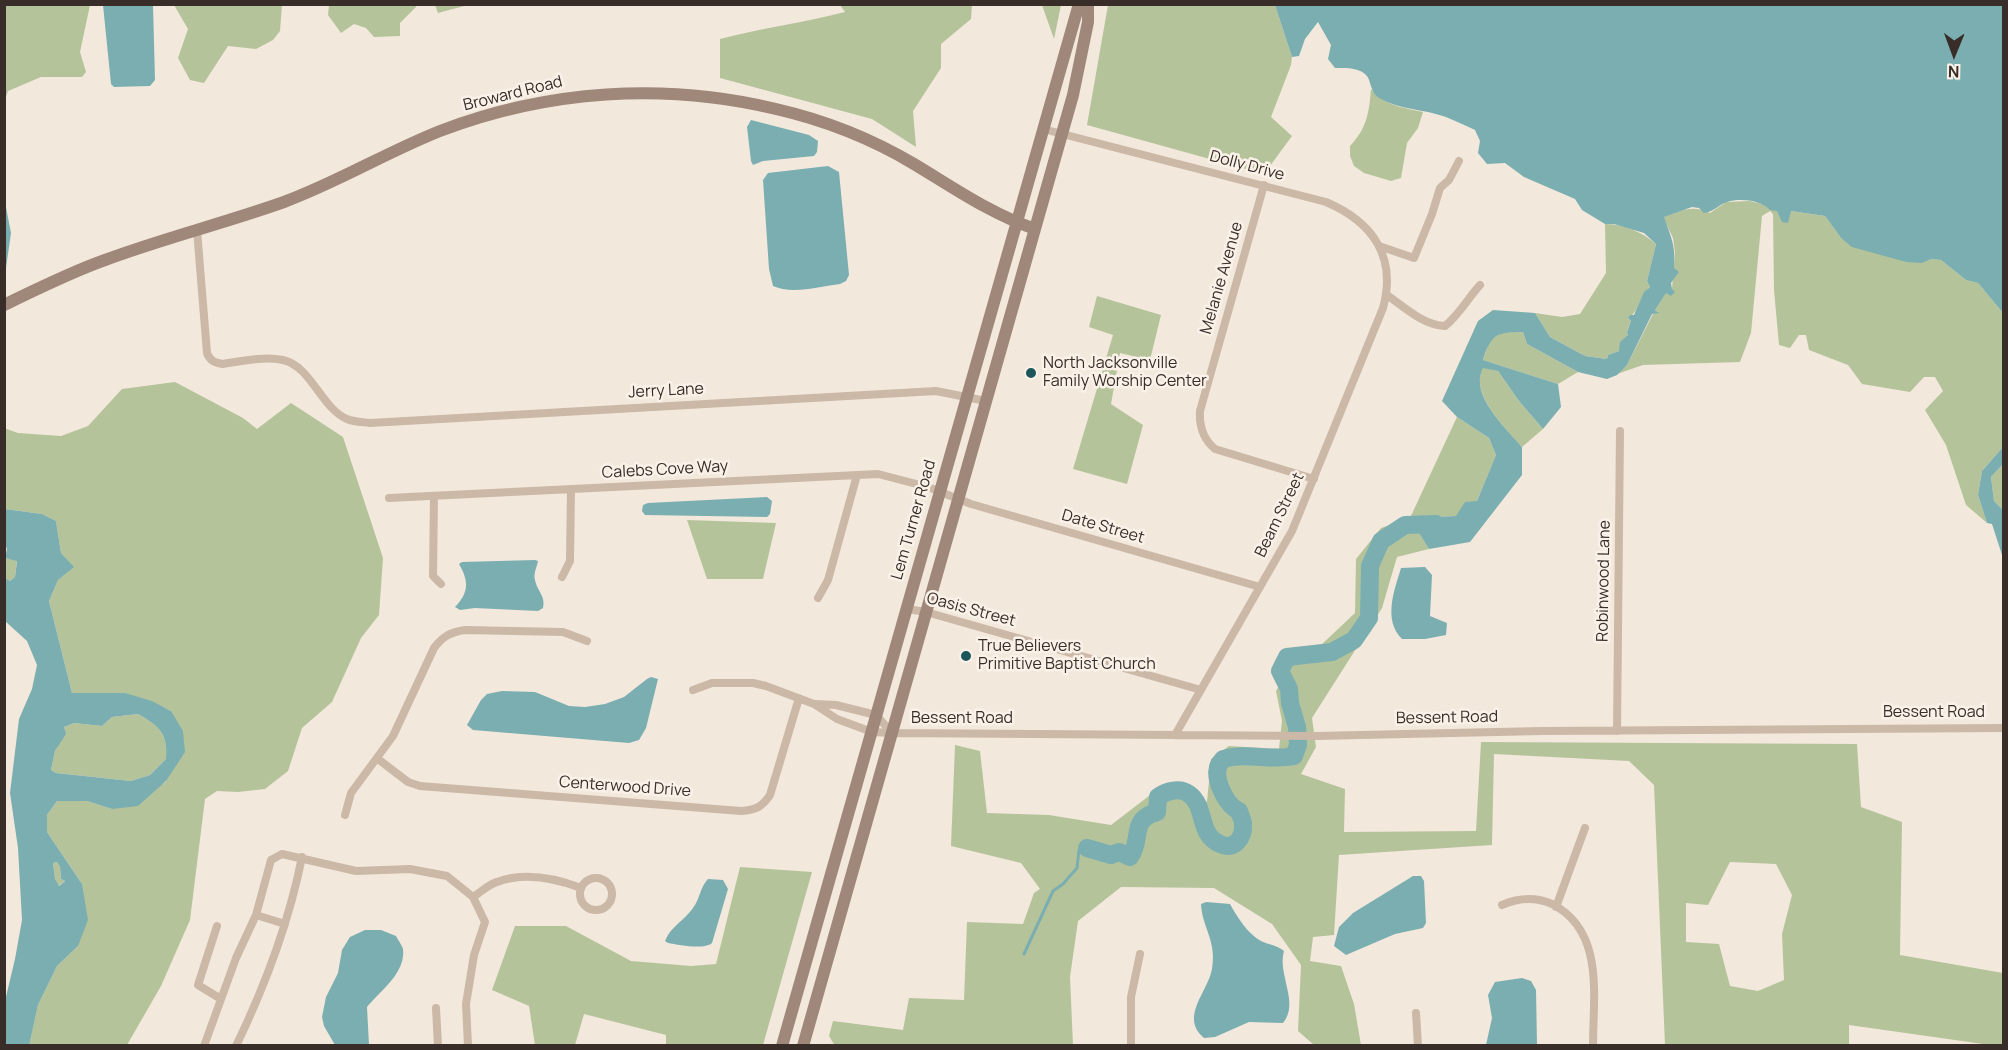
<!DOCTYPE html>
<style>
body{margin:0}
#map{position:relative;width:2008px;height:1050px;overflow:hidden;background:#f3e8dc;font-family:Manrope,sans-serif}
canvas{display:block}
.frame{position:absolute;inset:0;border:6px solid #382d28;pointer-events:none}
.north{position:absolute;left:1924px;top:24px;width:60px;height:60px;-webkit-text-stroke:4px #faf2e9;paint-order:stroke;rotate:181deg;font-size:16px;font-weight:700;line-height:24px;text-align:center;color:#382d28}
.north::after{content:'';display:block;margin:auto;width:21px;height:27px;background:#382d28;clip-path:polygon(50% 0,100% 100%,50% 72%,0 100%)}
</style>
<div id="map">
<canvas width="2008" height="1050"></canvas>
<div class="frame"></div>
<div class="north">N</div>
</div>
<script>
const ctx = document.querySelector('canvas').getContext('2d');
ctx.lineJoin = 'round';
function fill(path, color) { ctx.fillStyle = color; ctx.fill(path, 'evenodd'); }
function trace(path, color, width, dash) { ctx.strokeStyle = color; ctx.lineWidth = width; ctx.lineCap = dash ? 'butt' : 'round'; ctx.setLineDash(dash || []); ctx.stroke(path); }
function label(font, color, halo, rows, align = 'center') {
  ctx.font = font + ' Manrope,sans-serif'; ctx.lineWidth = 5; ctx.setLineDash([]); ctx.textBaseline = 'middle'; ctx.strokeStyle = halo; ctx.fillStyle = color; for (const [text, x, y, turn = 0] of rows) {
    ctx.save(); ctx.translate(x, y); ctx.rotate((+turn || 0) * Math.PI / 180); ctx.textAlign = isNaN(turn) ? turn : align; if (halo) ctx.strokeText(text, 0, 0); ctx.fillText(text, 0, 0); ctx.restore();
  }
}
const green = new Path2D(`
 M5,4L90,5L80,52L86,72L82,77H41L8,91L5,100Z
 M174,5H282L280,31L273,40L256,49L228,46L204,83L190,80L178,58L188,29Z
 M416,5V7L400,23V36L374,37L366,28L354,24L341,33L328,15L329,5Z
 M468,5L438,13L435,5L468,4Z
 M840,5H972L971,19L941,44V68L913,111L916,147L872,119L720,78V39C761,28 803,23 845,12Z
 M1042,5H1061L1054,39Z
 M1108,5H1275L1292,57L1291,65L1271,117L1292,136L1264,174L1087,125Z
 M1371,89C1383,105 1404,108 1423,112L1418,128L1407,143L1401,178L1391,181L1364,173L1354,166L1350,156V146C1367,128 1369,113 1371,89Z
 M1750,201L1791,211L1825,216L1841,238L1906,262L1931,259L1941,260L1966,280L1978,283L2003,313V447L1982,471L1978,495L1987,523L1966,505L1946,445L1925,410L1943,391L1935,377H1924L1910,392L1862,384L1848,365L1809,350L1806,335H1799L1790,348L1779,345L1774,290L1773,214L1770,211L1762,216L1751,333L1740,362L1643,365L1617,374L1627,365L1653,314L1658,312L1655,310L1666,292L1672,289L1675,253L1673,238L1663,217C1681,211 1692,204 1710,213L1726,202Z
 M1605,224C1624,224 1642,232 1656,244L1647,281L1650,287C1639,295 1640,312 1628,318L1631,321L1627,331L1628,335L1619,351L1608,355L1607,359L1585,356L1550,337L1535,313L1562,317L1580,314L1606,273Z
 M1097,296L1161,315L1150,360L1120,353L1111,404L1143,425L1127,484L1073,469L1113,335L1089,327Z
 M1503,332H1523L1527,344L1578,372L1558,384L1483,360L1490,340Z
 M1483,367L1498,371L1519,401L1543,429L1522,447C1506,428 1469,395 1483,367Z
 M175,382L243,418L257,429L291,403L343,437L383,558L379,615L361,638L332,702L302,728L288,771L265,789L238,792L217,791L205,799L190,920L161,986L127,1045H29L38,1005L57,966L78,946L82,884L47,832V815L57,801H87L112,809L166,782L171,711C134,691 113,693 72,693L49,601L58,580L73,567L61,553L56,521L42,514L5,509L4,428L18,433L61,436L88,426L122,389Z
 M1457,417L1489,438L1496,455L1477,501L1456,516L1411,518L1429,549L1397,557L1382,608L1312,718L1316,747L1301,774L1345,789L1344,832L1476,831L1481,742L1857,744L1861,807L1902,822L1900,955L2003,973V1045H1990L1849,1025V1045H1665L1654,785L1629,761L1494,754L1492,845L1339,855L1334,935L1313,937L1310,961L1341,966L1354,1004L1361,1045H1314L1298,1031L1301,965L1272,924L1214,888L1121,887L1078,921L1070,977L1073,1045L835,1046L829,1036L833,1021L903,1030L909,998L964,1000L967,922L1023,924L1034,893L1040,889L1021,863L951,846L955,745L980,751L987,813L1049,815L1111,825L1158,789L1185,785L1207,802L1211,759L1229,746L1279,749L1282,721L1276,691L1280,684L1276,662L1286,650L1320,646L1355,613L1356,559L1381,528L1410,518ZM1730,862L1776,864L1792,895L1782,934L1784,980L1758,991L1730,986L1719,944L1686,942V903L1708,905Z
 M2003,464V510L1994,501L1991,477Z
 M687,520L776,523L763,579H707Z
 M4,558L17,560L15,577L10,581L5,578Z
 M138,714C159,726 168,733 166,759L150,775L131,781L56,773L51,770L55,751L65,734L64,727L74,723L102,726L112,717Z
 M57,862L60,867L61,879L65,881L58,886L55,879L53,863Z
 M740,867L812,872L763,1045H666V1035L584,1014L575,1045H535L529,1006L492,990L515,926H566L631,961L691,966L716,964Z`);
const water = new Path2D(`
 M103,5H153L155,80L150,86L114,87L111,84Z
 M1275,5H2003V313L1978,283L1966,280L1941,260L1931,259L1922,263L1906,262L1852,247L1841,238L1825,216L1791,211L1788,223L1782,222L1777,211L1770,210C1761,200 1740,198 1727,202C1718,205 1714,212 1704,213L1699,208L1692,207L1664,217C1671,237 1676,246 1674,268L1679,272L1671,283L1672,289L1675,292L1671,296L1666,293L1655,310L1659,313L1652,314L1627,365L1617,375L1607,379L1578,372L1527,344L1523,332C1497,332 1491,334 1483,360L1558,384L1561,407L1543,429L1519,401L1498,371L1483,368C1469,395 1506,428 1522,447V475L1470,542L1429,549L1410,518L1456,516L1465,502L1477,501L1496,455L1489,438L1457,417L1442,401L1478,321L1493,310L1535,313L1550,337L1585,356L1607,359L1608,355L1619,351L1620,342L1628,335L1627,332L1631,321L1628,318L1630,315H1634L1644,292L1650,287L1647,281L1656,244L1644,233L1614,224H1605L1582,210L1575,199L1524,177L1505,163L1487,164L1478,153L1480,141L1475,130C1466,126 1456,121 1446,117C1424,109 1400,110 1379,98C1373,94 1372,89 1370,83C1367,67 1347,68 1335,68L1328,59L1331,45L1318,22L1305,39L1299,56L1292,57Z
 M751,120L809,135L818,141L817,152L814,156L763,161L753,165L751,161L747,127Z
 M828,166L839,172L849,275L846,281L840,284C821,286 792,295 773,286L769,269L763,180L768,173Z
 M5,202L11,233L5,275Z
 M2003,447V464L1991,477L1994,501L2003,510V558L1992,524L1987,523L1978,495L1982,471Z
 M767,497L772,501L770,514L767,517L645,515L642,511L643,505L648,503Z
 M5,509L42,514L56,521L61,553L74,567L58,580L49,601L72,693H125L152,701L171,711L183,731L185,752L166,781L138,806L112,809L87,801H57L47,815V832L82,884L88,920L78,946L57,966L38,1005L29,1046L4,1045L5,1001L15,959L22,920L18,848L10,793L19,719L32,689L37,665L27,641L5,621V578L10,581L15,577L17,561L5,558L7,549L5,545ZM138,714C159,726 168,733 166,759L150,775L131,781L56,773L51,770L55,751L66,734L64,727L74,723L102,726L112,717ZM57,862L60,867L61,879L65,881L59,886L55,879L53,863Z
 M535,560L538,561C537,567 533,574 535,580C537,591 546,596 543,608L538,611L475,608L460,610L455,607C469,593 469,581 459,564L462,562Z
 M1425,567L1432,575L1430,616L1447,623L1446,635L1425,639H1402C1383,620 1394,591 1401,568Z
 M651,677L658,679L646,728L639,740L629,743L473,730L467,725L481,700L487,694L502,691L535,692L569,706L585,707L605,704L624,697L647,679Z
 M1413,876H1421L1424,881L1426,923L1423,928L1395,934L1346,955L1334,946L1339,927L1353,913Z
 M708,879L723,880L728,889L712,943C704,950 679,945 668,943L665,941C671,926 684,921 693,908C700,899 700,887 708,879Z
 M1206,902L1230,904C1237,917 1248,934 1261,941C1269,945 1277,945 1284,951C1277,974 1300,1003 1283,1023L1249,1022L1215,1037L1204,1038C1179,1017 1208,992 1212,969C1217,941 1202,927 1201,904Z
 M365,930H381L396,936C398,940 402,945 403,949C406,973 380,991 367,1007L369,1045H335L324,1026L322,1017L326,997L338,973L342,950L350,937Z
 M1522,978L1531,981L1536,990L1537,1045H1486L1492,1018L1488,995L1495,982Z`);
const stream = new Path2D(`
 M1024,954L1053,891L1063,884L1077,868L1079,850L1082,847L1087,848`);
const river = new Path2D(`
 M1087,848L1111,855L1119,852L1130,857C1143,839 1129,820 1157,812L1158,797C1166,791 1180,787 1189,794C1207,807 1197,834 1220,844C1234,851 1244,838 1243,824C1243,820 1240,815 1239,811C1227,806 1214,781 1218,767C1218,765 1222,761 1223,759C1246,752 1270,761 1294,756L1298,745L1297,727L1290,703L1289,689L1280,671L1287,657L1332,652L1354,640L1369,618L1370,566L1381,541L1405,525L1436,524`);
const minor = new Path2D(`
 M1043,129L1326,202C1373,222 1397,257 1383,308L1292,531L1175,735
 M1264,185L1200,411C1199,427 1203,439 1215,449L1314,479
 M197,230L207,353C210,361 215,363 223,364C242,361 264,356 283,360C311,366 321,408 347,419C354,422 362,422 370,423L936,391L986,401
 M1379,246L1414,258L1432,214L1440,188L1449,180L1459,161
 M1387,295C1404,307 1423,325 1445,326C1459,315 1468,298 1480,285
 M434,496L433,576L441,584
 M389,498L878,474L928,487L971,504L1260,587
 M562,577L570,561L571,489
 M818,598L828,580L857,475
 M907,609L926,612L1201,690
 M693,690L712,683H753L766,686L814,704L837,719L872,732L892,733L1316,736L1542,731L2004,728
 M815,704L836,705L876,715L892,733
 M1617,731L1620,431
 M378,759L408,782L420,786L741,811C756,810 762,807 770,795L799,698
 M345,815L351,793L393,736L434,648C443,636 451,632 465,630L563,632L587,641
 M580 894a16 16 0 1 1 32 0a16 16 0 1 1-32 0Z
 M473,897C481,892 489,884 497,882C524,872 555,878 581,888
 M1502,905C1518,898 1536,897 1552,904C1605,931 1593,996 1593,1046
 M1556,907L1585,828
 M256,915L285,924
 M217,926L198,985L221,999
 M436,1008L438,1046
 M1416,1013L1418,1046
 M204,1046L236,958L256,915L271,860L282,854L356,871L410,869L447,876L473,897L485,922L474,955L466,1004L468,1046
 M236,1046C265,986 289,922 302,857
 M1131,1046V997L1140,954`);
const secondary = new Path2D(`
 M4,305C37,289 71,272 105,260C164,238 225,223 284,202C338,182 387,152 440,131C547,90 664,82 776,109C824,120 872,139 914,164C954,188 991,214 1035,229
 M782,1046L1079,4
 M803,1046L1073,95L1088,22V4`);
const markers = [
 [1031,373,6,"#1c565b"],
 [966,656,6,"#1c565b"]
];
const streetNames = [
 ["Broward Road",513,94,-14],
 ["Dolly Drive",1247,166,15],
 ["Melanie Avenue",1222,278,-74],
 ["Jerry Lane",666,391,-3],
 ["Calebs Cove Way",665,470,-3],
 ["Beam Street",1280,515,-64],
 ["Lem Turner Road",914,520,-74],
 ["Date Street",1103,527,16],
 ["Robinwood Lane",1604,581,-89],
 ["Oasis Street",971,610,15],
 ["Bessent Road",1934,713],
 ["Bessent Road",1447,718,-1],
 ["Bessent Road",962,719],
 ["Centerwood Drive",625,787,4]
];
const poiNames = [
 ["North Jacksonville",1043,364],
 ["Family Worship Center",1043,382],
 ["True Believers",978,647],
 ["Primitive Baptist Church",978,665]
];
fill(green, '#b5c39b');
fill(water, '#7aaeb1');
trace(stream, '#7aaeb1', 3);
trace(river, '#7aaeb1', 18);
trace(minor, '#cbb8a7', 8);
trace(secondary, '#9f8779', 12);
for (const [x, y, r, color] of markers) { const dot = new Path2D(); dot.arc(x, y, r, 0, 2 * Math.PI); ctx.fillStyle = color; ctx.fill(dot); trace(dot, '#faf2e9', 2); }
label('16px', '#382d28', '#faf2e9', streetNames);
label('16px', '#382d28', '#faf2e9', poiNames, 'left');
</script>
